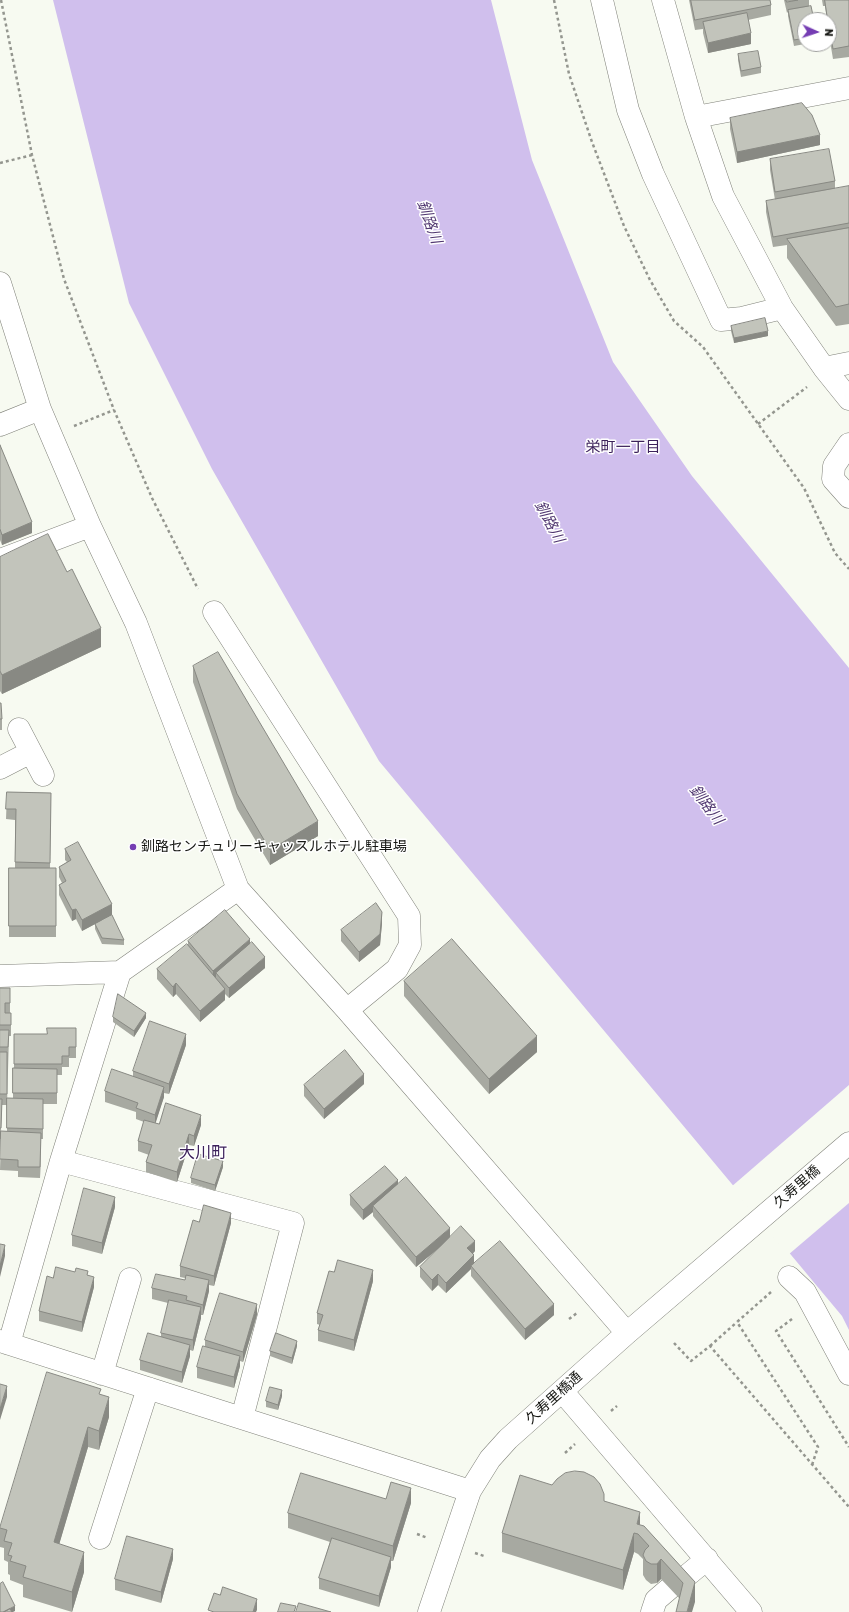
<!DOCTYPE html>
<meta charset="utf-8">
<style>
body{margin:0}
#map{position:relative;width:849px;height:1612px;overflow:hidden;background:#f7faf1;font-family:Rubik,sans-serif}
canvas{display:block}
.north{position:absolute;left:797px;top:12px;width:40px;height:40px;box-sizing:border-box;background:#fff;border:1px solid #a2a3a1;border-radius:50%;rotate:93deg;font-size:11px;font-weight:700;line-height:16px;text-align:center;color:#171814}
.north::after{content:'';display:block;margin:auto;width:14px;height:18px;background:#753db3;clip-path:polygon(50% 0,100% 100%,50% 72%,0 100%)}
</style>
<div id="map">
<canvas width="849" height="1612"></canvas>
<div class="north">N</div>
</div>
<script>
const ctx = document.querySelector('canvas').getContext('2d');
ctx.lineJoin = 'round';
function fill(path, color) { ctx.fillStyle = color; ctx.fill(path, 'evenodd'); }
function trace(path, color, width, dash) { ctx.strokeStyle = color; ctx.lineWidth = width; ctx.lineCap = dash ? 'butt' : 'round'; ctx.setLineDash(dash || []); ctx.stroke(path); }
function label(font, color, halo, rows, align = 'center') {
  ctx.font = font + ' Rubik,"Noto Sans JP",sans-serif'; ctx.lineWidth = 3; ctx.setLineDash([]); ctx.textBaseline = 'middle'; ctx.strokeStyle = halo; ctx.fillStyle = color; for (const [text, x, y, turn = 0] of rows) {
    ctx.save(); ctx.translate(x, y); ctx.rotate((+turn || 0) * Math.PI / 180); ctx.textAlign = isNaN(turn) ? turn : align; if (halo) ctx.strokeText(text, 0, 0); ctx.fillText(text, 0, 0); ctx.restore();
  }
}
const water = new Path2D(`
 M53,0H491L532,160L613,362L692,476L849,668V1330L842,1316L379,761L212,469L129,303Z`);
const pier = new Path2D(`
 M849,1085V1203L788,1255L731,1187Z`);
const path = new Path2D(`
 M1,0L32,155L64,279L114,410L152,498L198,589
 M554,0L569,74L592,142L624,226L650,280L674,321L703,347L804,488L835,553L849,569
 M0,163L32,155
 M758,424L807,387
 M74,426L114,410
 M771,1292L737,1322L818,1447L812,1465
 M569,1319L577,1313
 M792,1319L776,1331L849,1447
 M674,1343L691,1361L710,1346L849,1507
 M710,1346L737,1322
 M611,1411L617,1406
 M565,1453L575,1444
 M417,1534L428,1538
 M475,1553L484,1556`);
const minor = new Path2D(`
 M602,0L628,110L653,174L721,320L742,318L782,308
 M663,0L696,117L723,196L782,308L824,368L849,399
 M696,117L849,88
 M0,283L40,409L90,526L136,623L238,889L347,1010L627,1333
 M824,368L849,363
 M0,425L40,409
 M849,444L834,466L833,479L849,497
 M0,560L90,526
 M214,612L409,916L410,945L397,969L347,1010
 M19,729L43,775
 M0,768L31,752
 M0,976L120,972L238,889
 M61,1161L293,1223L242,1418
 M789,1277L805,1292L849,1374
 M0,1341L470,1491
 M9,1344L61,1161L120,972
 M102,1374L130,1279
 M562,1391L751,1612
 M100,1538L148,1388
 M678,1583L707,1559
 M429,1612L470,1491L490,1459L508,1439L627,1333L849,1143
 M652,1612L656,1600L670,1588`);
const wall = new Path2D(`
 M689,0H770L771,5V15L748,20L751,44L708,53L703,33V29L695,30Z
 M784,0H809V6L805,20V44L794,46L788,16V12L787,13Z
 M822,0H849V57L833,59L829,35V20H827L825,6H823Z
 M738,54L761,67V73L741,77L738,60Z
 M730,118L820,145L737,163L730,129Z
 M770,159L835,181V189L849,186V324L836,326L787,258V245L773,247L766,212V201L775,200L770,170Z
 M731,326L768,336L734,343L731,331Z
 M0,445L32,533L2,545L0,540Z
 M0,557L101,647L2,694L0,691Z
 M193,666L318,836L270,865L237,809L193,682Z
 M0,703L2,719V730H0Z
 M7,792L51,793L50,868H56V937H9V868H15V820L6,819Z
 M65,849L112,915L101,920L124,940V945L102,944L95,929V924L82,931L76,919L72,921L59,895V885L62,883L59,877V867L67,862L65,860Z
 M382,923L380,945L359,962L341,941V930Z
 M188,941L250,944L265,968L229,998L225,994V1000L200,1022L176,994L173,997L157,979V969L188,945Z
 M404,981L537,1052L489,1094L404,996Z
 M0,988H10V1013H11V1036H9L7,1105H2L1,1131H7V1098H13V1068H14V1034H47L76,1028V1058H69V1067H62V1075H57V1104H43V1139H41L40,1178L18,1177V1171L0,1170L1,1139H0Z
 M113,1017L146,1018L134,1037L113,1022Z
 M186,1045L169,1094L164,1093V1097L155,1123L159,1124L201,1125L194,1146L189,1145L177,1182L146,1172V1162L149,1155L138,1151V1141L144,1122L136,1119V1112L105,1102V1091L133,1076V1071Z
 M364,1084L324,1119L304,1096V1085Z
 M223,1167L215,1191L191,1183V1178Z
 M398,1184L450,1237L475,1251L473,1254L474,1263L554,1315L525,1340L471,1276V1269L446,1293L438,1285L432,1291L420,1277V1267L441,1246L416,1267L373,1216V1212L363,1220L350,1205V1195Z
 M115,1207L102,1254L72,1246V1235Z
 M199,1222L231,1223L214,1286L209,1285V1291L203,1315H201V1318L193,1351L190,1350V1356L182,1383L140,1370V1360L161,1337V1333L168,1303L152,1299V1288L185,1280V1278L180,1277V1266Z
 M88,1275L94,1287L82,1332L39,1321V1311L53,1278Z
 M373,1281L354,1351L318,1341V1330L320,1325L317,1324V1313Z
 M257,1315L243,1362L240,1361V1366L234,1388L197,1378V1367L205,1346V1340Z
 M297,1346L292,1364L270,1356V1351Z
 M101,1395L109,1417L99,1450L88,1447L59,1544L84,1572L72,1612L23,1597V1585L10,1580V1575L8,1574V1562L4,1560V1548L0,1547V1527Z
 M282,1396L278,1410L266,1407V1401Z
 M386,1499L411,1503L393,1561H391V1567L379,1607L319,1589V1578L330,1542L288,1528V1513Z
 M604,1501L640,1525L695,1582V1602L679,1598L661,1579L657,1583L651,1584L646,1580L643,1575V1559L638,1554L634,1552L623,1590L502,1552V1533Z
 M173,1559L161,1603L115,1590V1579Z`);
const shadedWall = new Path2D(`
 M751,33V44L708,53V43Z
 M820,135V145L737,163V152Z
 M768,331V336L734,343V338Z
 M32,522V533L2,545V535Z
 M101,628V647L2,694V675Z
 M318,821V836L270,865V850Z
 M112,904V915L82,931V920Z
 M76,909V919L72,921V910Z
 M382,912V923L380,945L359,962V952Z
 M250,939V950L216,973V979L213,981V971Z
 M265,957V968L229,998V988Z
 M176,983V994L173,997V987Z
 M225,989V1000L200,1022V1011Z
 M146,1013V1018L134,1037V1031Z
 M186,1034V1045L169,1094V1084Z
 M537,1036V1052L489,1094V1079Z
 M364,1074V1084L324,1119V1109Z
 M164,1087V1097L155,1125V1115Z
 M201,1115V1125L194,1146V1136Z
 M41,1133V1143L40,1178V1167Z
 M189,1134V1145L177,1182V1172Z
 M223,1161V1167L215,1191V1185Z
 M398,1180V1191L373,1206V1212L363,1220V1210Z
 M115,1197V1207L102,1254V1243Z
 M231,1213V1223L214,1286V1276Z
 M450,1228V1239L416,1267V1257Z
 M475,1241V1251L467,1259V1248Z
 M5,1245V1256L0,1277V1266Z
 M474,1255V1266H471V1269L446,1293V1283Z
 M373,1270V1281L354,1351V1340Z
 M438,1274V1285L432,1291V1280Z
 M94,1277V1287L82,1332V1322Z
 M209,1280V1291L203,1315V1305Z
 M257,1304V1315L243,1362V1352Z
 M554,1304V1315L525,1340V1329Z
 M201,1307V1318L193,1351V1340Z
 M297,1341V1346L292,1364V1358Z
 M190,1345V1356L182,1383V1372Z
 M240,1356V1366L234,1388V1377Z
 M7,1386V1397L0,1420V1409Z
 M282,1390V1396L278,1410V1405Z
 M109,1397V1417L99,1450V1431Z
 M88,1427V1447L54,1562V1542Z
 M411,1488V1503L393,1561V1546Z
 M640,1512V1531L637,1524Z
 M634,1533V1552L623,1590V1570Z
 M173,1549V1559L161,1603V1592Z
 M84,1552V1572L72,1612V1592Z
 M391,1557V1567L379,1607V1596Z
 M661,1559V1579L657,1583V1564Z
 M695,1582V1602L692,1612H687Z
 M257,1599V1610L256,1612H253Z
 M15,1606V1611L13,1612H3Z`);
const building = new Path2D(`
 M691,0H770L771,5L695,20Z
 M786,0H798L787,2Z
 M825,0H849V46L833,49L829,24V20H828Z
 M811,6L814,20H805V38L794,40L788,10Z
 M747,13L751,33L708,43L703,22Z
 M758,51L761,67L741,71L738,54Z
 M802,103L812,115L820,135L737,152L730,118Z
 M829,149L835,181L775,192L770,159Z
 M849,186V223L773,237L766,201Z
 M849,228V304L836,307L787,239Z
 M765,318L768,331L734,338L731,326Z
 M0,445L32,522L2,535L0,529Z
 M48,534L67,572L72,569L101,628L2,675L0,671V557Z
 M218,652L318,821L270,850L237,794L193,666Z
 M0,703H1L2,719H0Z
 M7,792L51,793L50,863L15,862L16,809H6Z
 M78,842L112,904L82,920L76,909L72,910L59,885L66,881L59,867L71,860L65,849Z
 M9,868H56V926H9Z
 M376,903L382,912L380,934L359,952L341,930Z
 M225,910L250,939L213,971L188,941Z
 M112,915L124,940L102,938L95,924Z
 M452,939L537,1036L489,1079L404,981Z
 M252,942L265,957L229,988L216,973Z
 M187,944L225,989L200,1011L176,983L173,987L157,969Z
 M0,988H10V1003H5V1013H11V1025H0Z
 M118,994L146,1013L134,1031L113,1017Z
 M150,1021L186,1034L169,1084L133,1071Z
 M47,1028H76V1047H69V1056H62V1064H14V1034H47Z
 M0,1030H9L8,1047H0Z
 M345,1050L364,1074L324,1109L304,1085Z
 M0,1052H7V1094H0Z
 M13,1068L57,1069V1093H13Z
 M112,1069L164,1087L155,1115L136,1108L138,1103L105,1091Z
 M7,1098L43,1099V1129L7,1128Z
 M0,1099H2L1,1128H0Z
 M166,1103L201,1115L194,1136L189,1134L177,1172L146,1162L152,1145L138,1141L144,1120L159,1124Z
 M1,1131L41,1133L40,1167H18V1160L0,1159Z
 M198,1154L223,1161L215,1185L191,1178Z
 M385,1166L398,1180L363,1210L350,1195Z
 M406,1177L450,1228L416,1257L373,1206Z
 M84,1188L115,1197L102,1243L72,1235Z
 M204,1205L231,1213L214,1276L180,1266L193,1220L199,1222Z
 M461,1226L475,1241L467,1248L474,1255L446,1283L438,1274L432,1280L420,1267Z
 M500,1241L554,1304L525,1329L471,1266Z
 M0,1244L5,1245L0,1266Z
 M338,1260L373,1270L354,1340L318,1330L323,1315L317,1313L329,1271L334,1272Z
 M56,1267L75,1272L76,1268L88,1271L87,1275L94,1277L82,1322L39,1311L47,1276L53,1278Z
 M156,1274L185,1280L186,1275L209,1280L203,1305L186,1300L187,1296L152,1288Z
 M220,1293L257,1304L243,1352L205,1340Z
 M169,1300L201,1307L193,1340L161,1333Z
 M148,1333L190,1345L182,1372L140,1360Z
 M276,1333L297,1341L292,1358L270,1351Z
 M203,1346L240,1356L234,1377L197,1367Z
 M47,1372L101,1389L99,1394L109,1397L99,1431L88,1427L54,1542L84,1552L72,1592L23,1577L26,1566L10,1561L12,1556L8,1555L12,1543L4,1541L7,1530L0,1528Z
 M0,1384L7,1386L0,1409Z
 M270,1387L282,1390L278,1405L266,1401Z
 M575,1471L584,1472L594,1477L600,1484L604,1494V1501L640,1512L637,1524L644,1526L695,1582L687,1612H676L683,1583L661,1559L657,1564H651L646,1561L643,1555L645,1550L649,1546L638,1534L634,1533L623,1570L502,1533L520,1475L552,1485L557,1479L565,1473Z
 M301,1473L386,1499L391,1482L411,1488L393,1546L288,1513Z
 M127,1536L173,1549L161,1592L115,1579Z
 M332,1538L391,1557L379,1596L319,1578Z
 M3,1582L15,1606L3,1612H0V1584Z
 M223,1587L257,1599L253,1612H214L208,1610L214,1593L220,1595Z
 M281,1603L296,1606L294,1612H278Z
 M299,1603L331,1612H296Z
 M10,1609L12,1612H4Z`);
const markers = [
 [133,847,4,"#753db3"]
];
const poiNames = [
 ["釧路センチュリーキャッスルホテル駐車場",141,847]
];
const streetNames = [
 ["久寿里橋",797,1187,-41],
 ["久寿里橋通",554,1398,-42]
];
const waterNames = [
 ["釧路川",429,222,70],
 ["釧路川",549,522,62],
 ["釧路川",706,805,53]
];
const neighbourhoodNames = [
 ["栄町一丁目",623,448]
];
const quarterNames = [
 ["大川町",203,1153]
];
fill(water, '#d0bfed');
fill(pier, '#f7faf1');
trace(minor, '#80827a', 23);
trace(path, '#94968f', 2.5, [3, 3]);
trace(minor, '#fff', 22);
fill(wall, '#a7a9a1');
fill(shadedWall, '#888983');
fill(building, '#c2c4bb');
trace(building, '#888983', 1);
for (const [x, y, r, color] of markers) { const dot = new Path2D(); dot.arc(x, y, r, 0, 2 * Math.PI); ctx.fillStyle = color; ctx.fill(dot); trace(dot, '#fff', 1.5); }
label('14px', '#171814', '#fff', poiNames, 'left');
label('14px', '#171814', '#fff', streetNames);
label('italic 15px', '#513871', '#fff', waterNames);
label('15px', '#3c215b', '#fff', neighbourhoodNames);
label('16px', '#3c215b', '#fff', quarterNames);
</script>
